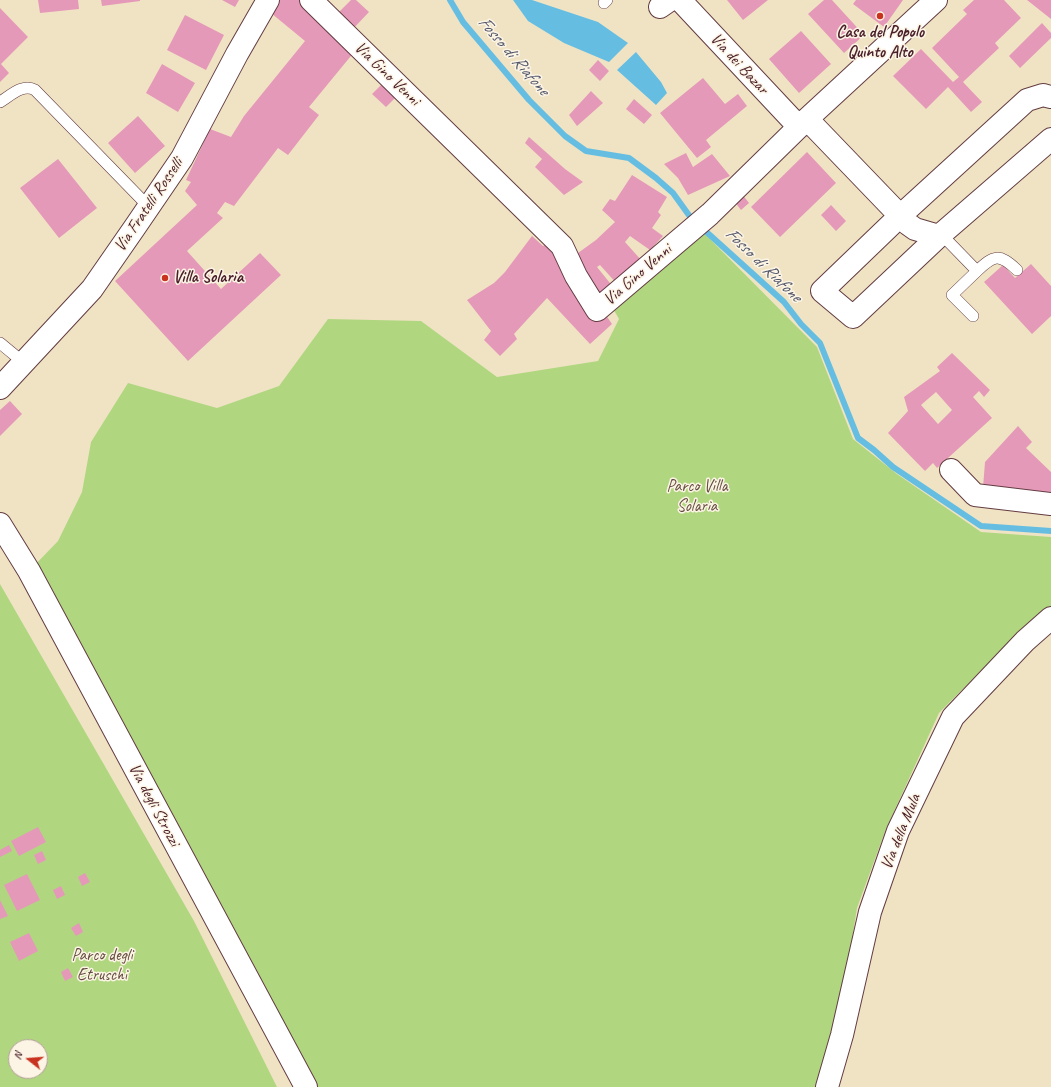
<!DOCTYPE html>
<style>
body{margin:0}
#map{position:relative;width:1051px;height:1087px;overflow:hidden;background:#f0e3c4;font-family:Caveat,sans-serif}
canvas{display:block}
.north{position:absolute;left:8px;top:1039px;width:40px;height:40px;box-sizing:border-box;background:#fcf5e5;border:1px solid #b59f9b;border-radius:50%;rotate:287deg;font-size:11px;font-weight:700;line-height:16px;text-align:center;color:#4a1f2b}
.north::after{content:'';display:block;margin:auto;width:14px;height:18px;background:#c8321e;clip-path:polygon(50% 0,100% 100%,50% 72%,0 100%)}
</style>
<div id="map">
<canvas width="1051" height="1087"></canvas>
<div class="north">N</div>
</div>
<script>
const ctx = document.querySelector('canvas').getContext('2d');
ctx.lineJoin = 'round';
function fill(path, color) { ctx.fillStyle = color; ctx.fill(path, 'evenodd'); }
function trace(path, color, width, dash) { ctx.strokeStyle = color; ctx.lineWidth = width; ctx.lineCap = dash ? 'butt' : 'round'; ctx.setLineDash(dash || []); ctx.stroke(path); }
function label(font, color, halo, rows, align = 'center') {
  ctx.font = font + ' Caveat,sans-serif'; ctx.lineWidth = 3; ctx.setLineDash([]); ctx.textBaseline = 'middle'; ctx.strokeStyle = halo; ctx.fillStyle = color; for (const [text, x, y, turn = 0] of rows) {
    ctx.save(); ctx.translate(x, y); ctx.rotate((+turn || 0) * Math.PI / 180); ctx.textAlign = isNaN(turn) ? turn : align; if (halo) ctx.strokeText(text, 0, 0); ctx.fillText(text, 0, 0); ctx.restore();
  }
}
const green = new Path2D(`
 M698,227L817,347L853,439L897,474L981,532L1051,537V606L1015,636L939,713L886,829L857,908L838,1029L821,1087H306L29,571L58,541L82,492L91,442L128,383L217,408L279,386L328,319L421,321L497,377L598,361L619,319L611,305Z
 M0,584L194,921L277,1087H0ZM16,1047H40V1071H16Z`);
const water = new Path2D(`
 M513,0H532L598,22L628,43L609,62L564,43L528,21Z
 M636,52L661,82L667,93L656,105L617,70Z`);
const stream = new Path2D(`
 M450,0L463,22L529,100L565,136L586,151L629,158L656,178L673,193L691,218L784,302L801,324L820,343L858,438L874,450L893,467L981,526L1051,531`);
const building = new Path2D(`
 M38,0H78L79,9L40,13Z
 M101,0H140V1L102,6Z
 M222,0H239L235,7Z
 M278,0H305L355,51L309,107L319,115L288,155L278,148L234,206L225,202L217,213L223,218L187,251L221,289L260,253L281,275L188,361L115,281L197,205L185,191L191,182L186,180L210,129L231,137L244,116L305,41L271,13Z
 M351,0H356L369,12L351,31L335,16Z
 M727,0H768L743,20Z
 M824,0H832L864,35L844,53L808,14Z
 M856,0H903L884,27L853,4Z
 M974,0H1004L1021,18L995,43L999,48L963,82L982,102L971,112L948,87L926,109L893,76L921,49L953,82L959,77L932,48L967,14L963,10Z
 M1027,0H1051V19Z
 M0,8L28,37L1,64L9,73L0,82Z
 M185,15L224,35L206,70L167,50Z
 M1042,23L1051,33V38L1020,68L1009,56Z
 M801,31L831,64L799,93L769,59Z
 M598,60L609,71L600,81L589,70Z
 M162,64L195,83L178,112L146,93Z
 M703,78L725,104L738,94L747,106L706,140L711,147L697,158L660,113Z
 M382,84L396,97L386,107L372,94Z
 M591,91L603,103L577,126L569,115Z
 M634,99L652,115L644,124L626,109Z
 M138,116L165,146L135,173L108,143Z
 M529,137L565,169L583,182L564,195L535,167L542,159L525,143Z
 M807,152L836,183L780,237L751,207Z
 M686,153L693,167L712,154L730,176L688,195L678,178L664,164Z
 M58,159L97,208L59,238L20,188Z
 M632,175L667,197L658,212L661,215L652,228L663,236L650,250L630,236L625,242L642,261L618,285L600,265L597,267L614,288L597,303L571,258L596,240L615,222L602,210L610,199L615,201Z
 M742,194L749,203L741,210L734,201Z
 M831,205L846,221L836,231L821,215Z
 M532,236L543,246L553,238L612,324L590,344L547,298L514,334L517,339L500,356L484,340L491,331L467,300L494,283L505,272Z
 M1031,264L1051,286V316L1032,334L984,282L1003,265L1015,278Z
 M952,353L990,390L984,397L979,391L973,397L992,418L937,468L933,463L925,471L888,433L908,411L904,397L940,371L937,367ZM936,392L952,410L938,424L921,405Z
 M10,401L22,414L0,436V410Z
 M1018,426L1032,442L1026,448L1051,472V503L983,488L985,462Z
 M38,827L46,842L19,856L11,841Z
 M9,845L12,851L0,857V850Z
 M42,851L46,860L38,864L34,855Z
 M85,873L90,882L82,886L78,877Z
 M27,874L40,900L17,911L4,885Z
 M61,886L65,895L57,899L53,890Z
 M0,900L8,916L0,919Z
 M79,923L83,932L76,936L71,928Z
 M29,933L38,951L19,961L10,942Z
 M68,968L73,977L65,981L61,972Z`);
const service = new Path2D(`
 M604,3L607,0
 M0,102C10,96 23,83 35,90L148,206
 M941,234L977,271L952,295L973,316
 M977,271C994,255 999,253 1017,270
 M0,343L23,362`);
const minor = new Path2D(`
 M311,0L562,246L576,276L597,310L710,214L807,119L936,0
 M680,0L799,127
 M660,7L670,0
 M1051,97L1043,95L1027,100L900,216L822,291L853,317L939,236L1051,139
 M807,119L908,224L915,229L939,236
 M0,388L92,289L135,227L182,158L237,54L268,0
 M951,470L975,495L1051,504
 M0,524L29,571L306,1087
 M827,1087L842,1035L870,912L898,831L953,717L1025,641L1051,618`);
const markers = [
 [880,16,4,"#c8321e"],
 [165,278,4,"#c8321e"]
];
const poiNames = [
 ["Casa del Popolo",880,33],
 ["Quinto Alto",880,53],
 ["Villa Solaria",173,278,"left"]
];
const streetNames = [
 ["Via dei Bazar",739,64,47],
 ["Via Gino Venni",387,74,44],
 ["Via Fratelli Rosselli",149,205,-56],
 ["Via Gino Venni",638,275,-41],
 ["Via degli Strozzi",154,805,62],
 ["Via della Mula",901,832,-68]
];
const parkNames = [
 ["Parco Villa",697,487],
 ["Solaria",697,507],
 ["Parco degli",102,956],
 ["Etruschi",102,976]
];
const waterNames = [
 ["Fosso di Riafone",513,56,49],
 ["Fosso di Riafone",763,265,44]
];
fill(green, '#b0d780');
fill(water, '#65bee2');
trace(stream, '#65bee2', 6);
fill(building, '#e599b8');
trace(service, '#633c42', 12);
trace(minor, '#633c42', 24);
trace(service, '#fff', 11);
trace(minor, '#fff', 22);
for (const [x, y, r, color] of markers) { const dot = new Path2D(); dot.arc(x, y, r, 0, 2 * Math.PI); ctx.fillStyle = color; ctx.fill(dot); trace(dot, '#fcf5e5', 1.5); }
label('bold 17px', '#4a1f2b', '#fcf5e5', poiNames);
label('17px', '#4a1f2b', '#fcf5e5', streetNames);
label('17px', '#644d40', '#fcf5e5', parkNames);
label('italic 18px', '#53576b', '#fcf5e5', waterNames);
</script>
